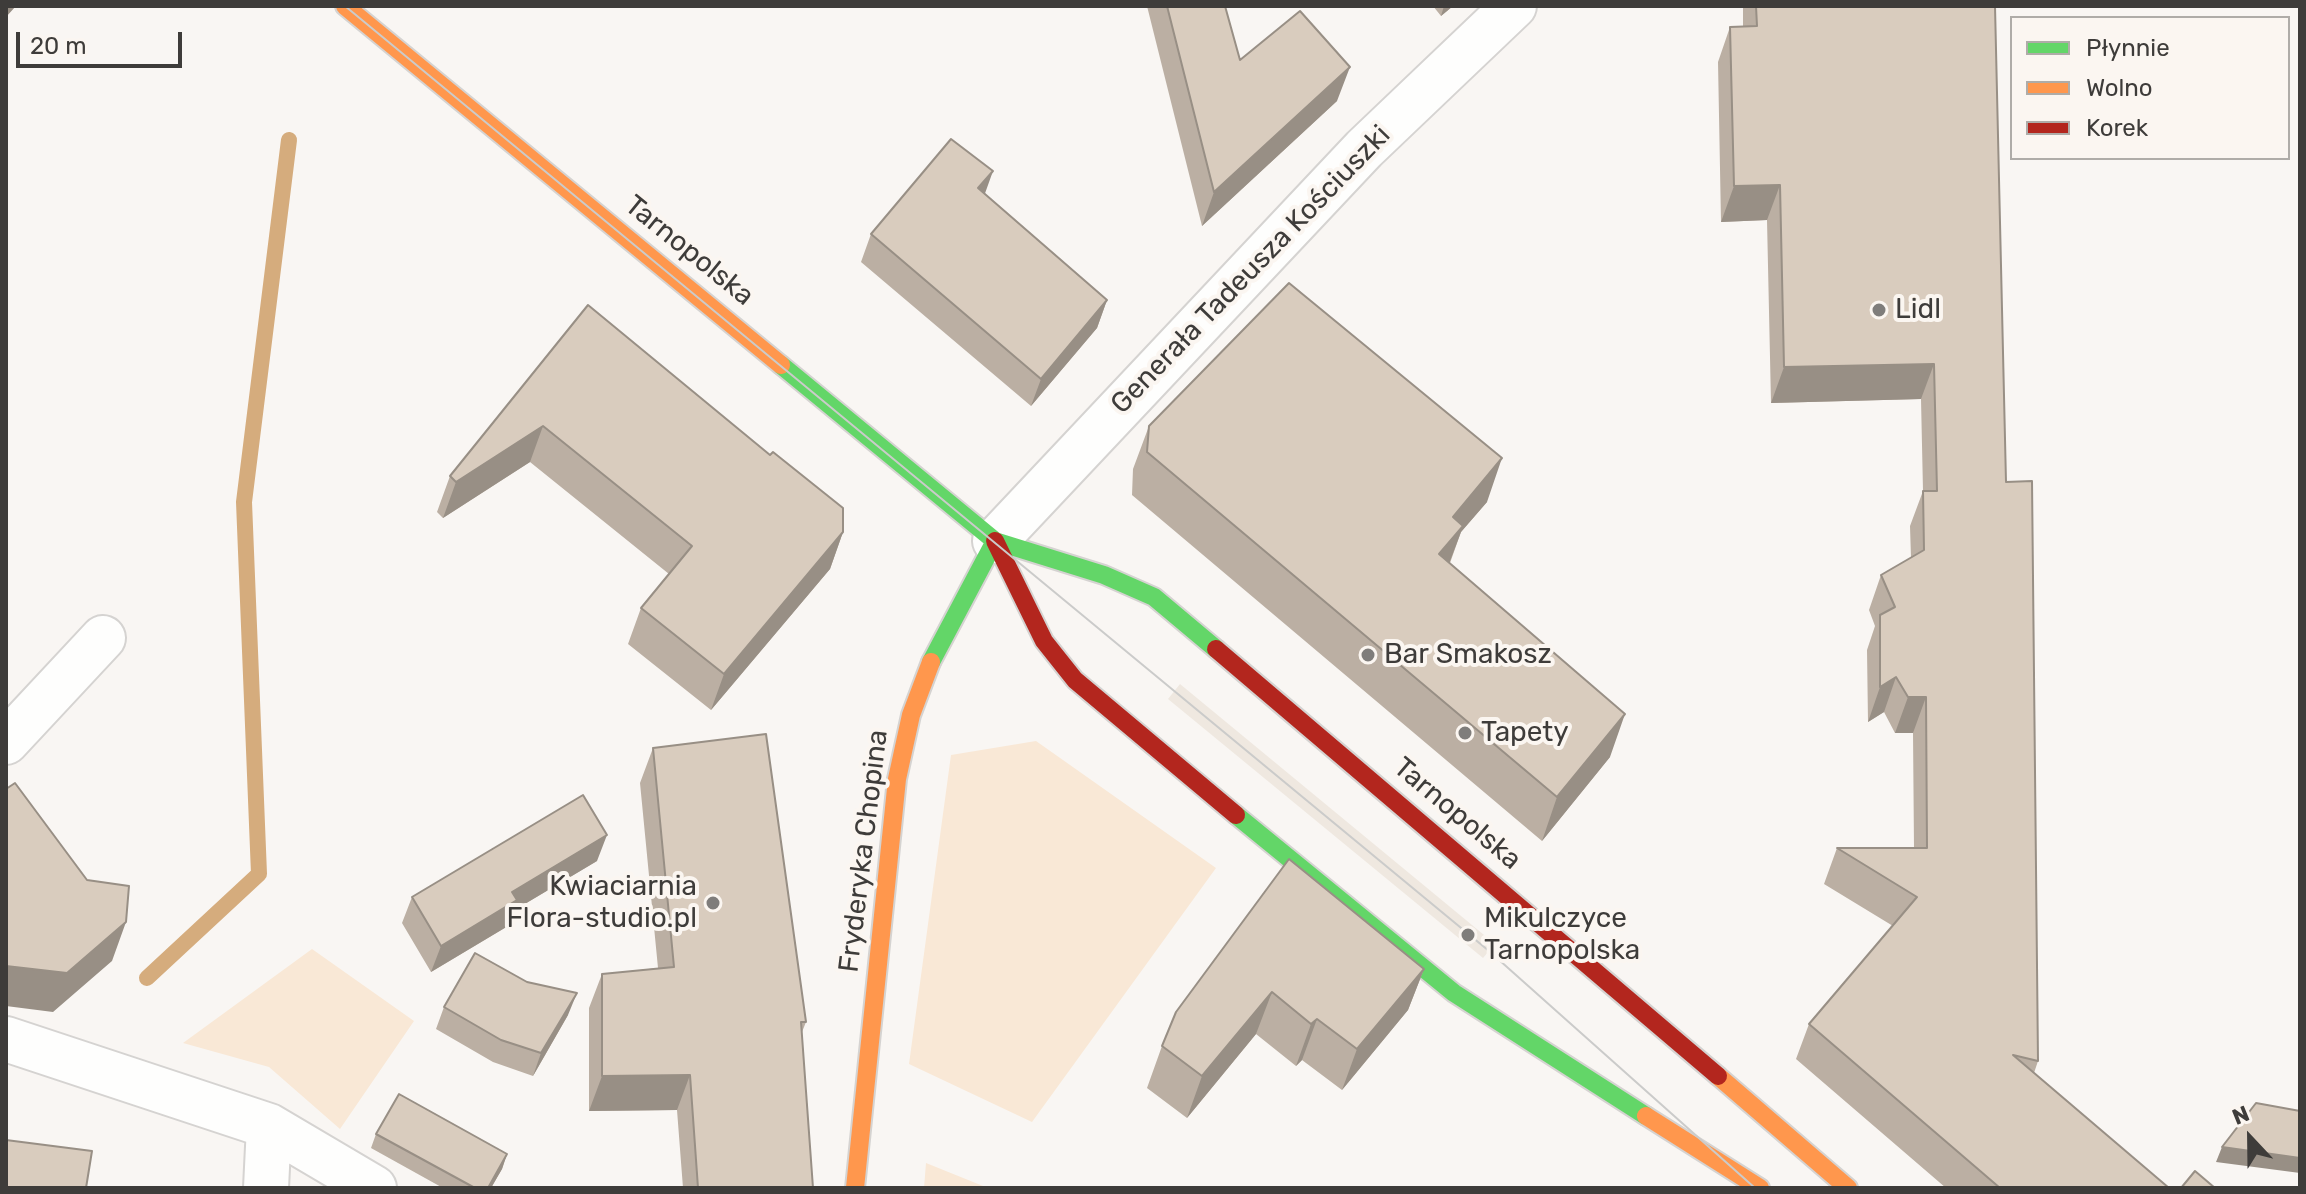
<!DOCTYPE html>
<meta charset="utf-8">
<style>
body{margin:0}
#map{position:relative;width:2306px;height:1194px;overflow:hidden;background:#f9f6f3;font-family:Rubik,sans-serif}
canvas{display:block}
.frame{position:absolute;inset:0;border:8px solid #3e3c3a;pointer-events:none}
.legend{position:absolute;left:2010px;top:16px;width:280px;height:144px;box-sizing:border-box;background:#fbf6f1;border:2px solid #afaca8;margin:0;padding:10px 14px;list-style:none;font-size:24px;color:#3e3c3a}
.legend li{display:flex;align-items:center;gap:16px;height:40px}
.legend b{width:40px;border:2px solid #afaca8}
.north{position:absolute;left:2210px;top:1098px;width:80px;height:80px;-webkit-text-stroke:6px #fbf6f1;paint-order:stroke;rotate:338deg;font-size:22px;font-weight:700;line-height:32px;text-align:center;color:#3e3c3a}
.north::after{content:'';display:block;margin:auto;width:28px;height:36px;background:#3e3c3a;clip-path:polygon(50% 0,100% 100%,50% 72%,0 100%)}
.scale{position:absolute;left:16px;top:32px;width:166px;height:36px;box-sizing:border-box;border:4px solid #3e3c3a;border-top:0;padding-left:10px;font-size:24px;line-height:28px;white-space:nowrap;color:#3e3c3a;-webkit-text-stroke:6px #fbf6f1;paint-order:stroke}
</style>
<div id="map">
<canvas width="2306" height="1194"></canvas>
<div class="frame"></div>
<ul class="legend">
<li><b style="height:10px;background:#63d668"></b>Płynnie</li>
<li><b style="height:10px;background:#ff974d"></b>Wolno</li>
<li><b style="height:10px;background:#b3261e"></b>Korek</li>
</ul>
<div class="north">N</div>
<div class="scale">20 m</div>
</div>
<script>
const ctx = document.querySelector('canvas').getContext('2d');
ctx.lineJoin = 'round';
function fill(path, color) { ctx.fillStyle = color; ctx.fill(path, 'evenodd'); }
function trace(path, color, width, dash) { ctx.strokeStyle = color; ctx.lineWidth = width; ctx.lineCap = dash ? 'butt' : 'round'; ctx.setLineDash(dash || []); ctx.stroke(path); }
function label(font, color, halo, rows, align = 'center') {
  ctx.font = font + ' Rubik,sans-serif'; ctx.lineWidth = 8; ctx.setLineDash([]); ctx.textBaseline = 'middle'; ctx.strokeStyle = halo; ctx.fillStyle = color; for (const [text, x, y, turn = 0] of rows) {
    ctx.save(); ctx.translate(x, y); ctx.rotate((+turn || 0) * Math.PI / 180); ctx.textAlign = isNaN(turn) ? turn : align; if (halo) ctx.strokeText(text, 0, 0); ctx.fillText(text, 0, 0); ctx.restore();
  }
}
const built = new Path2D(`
 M1180,684L1495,944L1483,958L1168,699Z`);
const green = new Path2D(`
 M1036,741L1216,868L1032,1122L909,1064L951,755Z
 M312,949L414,1021L340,1129L269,1067L183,1043Z
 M926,1163L988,1188H924Z`);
const stream = new Path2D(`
 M147,978L259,874L244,502L289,140`);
const street = new Path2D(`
 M995,541L1364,149L1514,6
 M6,742L103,638
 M6,1039L269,1126L374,1188
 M266,1188L269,1126`);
const fast = new Path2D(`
 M781,365L995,541L1104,575L1154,597L1216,649
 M931,662L995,541
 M1236,815L1454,993L1646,1116`);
const slow = new Path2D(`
 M345,6L781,365
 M1718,1076L1848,1188
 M1646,1116L1760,1188
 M855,1188L897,779L911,715L931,662`);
const jam = new Path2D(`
 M995,541L1044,641L1075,680L1236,815
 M1216,649L1718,1076`);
const tram = new Path2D(`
 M345,6L1489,951L1755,1188`);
const wall = new Path2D(`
 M1147,6H1225L1240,60L1337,101L1202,226Z
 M1433,6H1453L1441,16Z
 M1743,6H1995L2006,482L2038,1061L2034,1073L2169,1188H1946L1796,1059L1809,1024L1893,926L1824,884L1837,848H1914L1913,733H1895L1884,712L1868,722L1867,650L1875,626L1869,610L1881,575L1911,558L1910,526L1923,491L1921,399L1771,403L1767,220L1721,222L1718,62L1730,27L1743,26Z
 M985,194L1107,300L1097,328L1031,406L861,262L871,234Z
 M588,305L843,532L830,569L711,710L628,644L641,608L669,574L530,462L443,518L437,512L450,476Z
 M1149,426L1487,502L1461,532L1450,563L1610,757L1542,841L1132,495L1133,469Z
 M653,748L806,1022L802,1032L813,1188H683L677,1110L589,1111V1008L602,974L658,968L640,783Z
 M1289,859L1424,969L1408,1010L1342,1090L1302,1060L1296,1066L1256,1034L1187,1118L1147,1088L1162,1046Z
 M597,861L513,911L508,926L431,972L402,923L412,897Z
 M444,1007L568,1015L533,1076L493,1062L436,1029Z
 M376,1134L507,1154L502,1169L491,1188H443L371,1148Z`);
const shadedWall = new Path2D(`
 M8,6H16L6,17V9Z
 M1444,6H1453L1441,16Z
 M1350,67L1337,101L1202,226L1214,192Z
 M993,171L983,199L978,188Z
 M1780,185L1767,220L1721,222L1734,186Z
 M1107,300L1097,328L1031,406L1041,379Z
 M1934,364L1921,399L1771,403L1784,367Z
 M543,426L530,462L443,518L456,482Z
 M1502,458L1487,502L1461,532L1447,569L1423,598L1453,517Z
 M843,532L830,569L711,710L724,674Z
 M1896,677L1884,712L1868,722L1880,687Z
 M1908,697H1926L1913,733H1895Z
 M1625,714L1610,757L1542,841L1557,797Z
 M607,835L597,861L513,911L508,926L431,972L441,946L512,892Z
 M126,922L112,961L53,1012L6,1006V966Z
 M1424,969L1408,1010L1342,1090L1357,1049Z
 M1272,992L1256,1034L1187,1118L1202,1076Z
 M577,993L568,1015L533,1076L541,1053Z
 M1317,1019L1302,1060L1296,1066L1311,1024Z
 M690,1075L677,1110L589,1111L602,1076Z
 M2222,1147L2300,1158V1173L2216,1162Z
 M507,1154L502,1169L491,1188H488Z`);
const building = new Path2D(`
 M1167,6H1225L1240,60L1300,11L1350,67L1214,192Z
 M1756,6H1995L2006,482L2032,481L2038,1061L2013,1055L2169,1188H2000L1809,1024L1917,897L1837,848H1927L1926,697H1908L1896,677L1880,687V615L1895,607L1881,575L1924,550L1923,491H1937L1934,364L1784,367L1780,185L1734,186L1730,27L1757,26Z
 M951,139L993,171L978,188L1107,300L1041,379L871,234Z
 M1289,283L1502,458L1453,517L1463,526L1439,554L1625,714L1557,797L1147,452L1149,426Z
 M588,305L770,455L773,452L843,508V532L724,674L641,608L692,546L543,426L456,482L450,476Z
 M766,734L806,1022H801L813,1188H698L690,1075L602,1076V974L674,967L653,748Z
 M15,783L87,880L129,886L126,922L67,973L6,966V789Z
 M583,795L607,835L512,892L517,900L441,946L412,897Z
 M1289,859L1424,969L1357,1049L1317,1019L1311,1024L1272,992L1202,1076L1162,1046L1176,1012Z
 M475,953L527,982L577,993L541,1053L501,1040L444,1007Z
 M399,1094L507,1154L488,1188H475L376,1134Z
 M2256,1103L2300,1111V1158L2222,1147Z
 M6,1140L92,1151L86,1188H6Z
 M2195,1171L2215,1188H2181Z`);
const markers = [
 [1879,310,8,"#7f7d7b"],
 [1368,655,8,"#7f7d7b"],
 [1465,733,8,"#7f7d7b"],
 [713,903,8,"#7f7d7b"],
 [1468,935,8,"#7f7d7b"]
];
const streetNames = [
 ["Tarnopolska",689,251,39],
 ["Generała Tadeusza Kościuszki",1251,270,-46],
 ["Tarnopolska",1457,814,40],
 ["Fryderyka Chopina",864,851,-83]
];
const poiNames = [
 ["Lidl",1895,310],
 ["Bar Smakosz",1384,655],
 ["Tapety",1481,733],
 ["Kwiaciarnia",697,887,"right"],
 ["Flora-studio.pl",697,919,"right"],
 ["Mikulczyce",1484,919],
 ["Tarnopolska",1484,951]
];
fill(built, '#efe8e0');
fill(green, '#f9e8d6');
trace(stream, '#d5ac7d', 16);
trace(street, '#d5d3d1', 48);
trace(fast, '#d5d3d1', 22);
trace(slow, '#d5d3d1', 22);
trace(jam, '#d5d3d1', 22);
trace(street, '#fefefd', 44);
trace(fast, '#63d668', 18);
trace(slow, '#ff974d', 18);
trace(jam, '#b3261e', 18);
trace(tram, '#cbcbca', 2);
fill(wall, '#bbafa3');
fill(shadedWall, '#988f85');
fill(building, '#d9ccbe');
trace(building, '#988f85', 2);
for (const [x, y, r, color] of markers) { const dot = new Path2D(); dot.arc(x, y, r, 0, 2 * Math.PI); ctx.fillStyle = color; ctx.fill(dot); trace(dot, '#fbf6f1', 3); }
label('28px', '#3e3c3a', '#fbf6f1', streetNames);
label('28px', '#3e3c3a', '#fbf6f1', poiNames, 'left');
</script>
